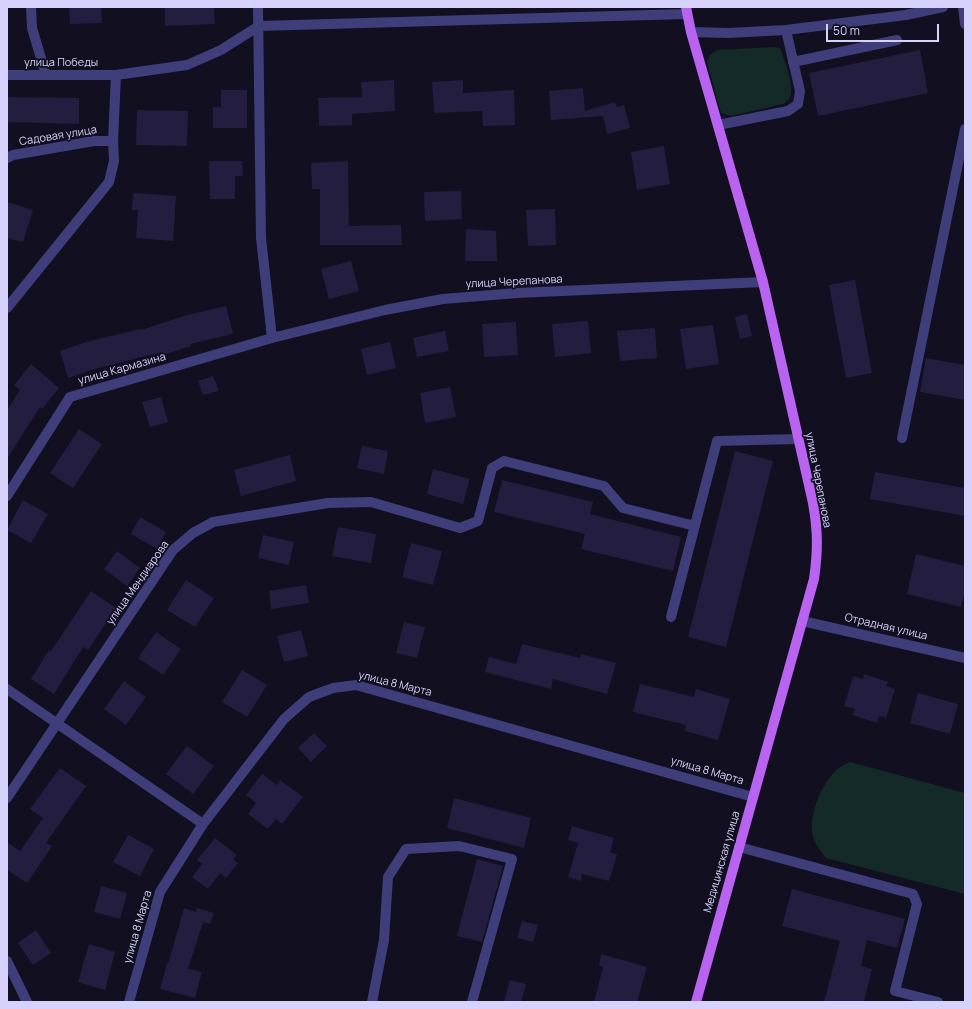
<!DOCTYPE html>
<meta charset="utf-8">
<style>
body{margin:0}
#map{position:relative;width:972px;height:1009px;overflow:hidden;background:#120f20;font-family:Manrope,sans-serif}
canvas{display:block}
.frame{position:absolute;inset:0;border:8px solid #d6d2fb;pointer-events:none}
.scale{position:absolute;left:826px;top:24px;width:113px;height:18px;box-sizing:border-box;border:2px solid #d6d2fb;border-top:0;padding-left:5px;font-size:12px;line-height:14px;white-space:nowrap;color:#d6d2fb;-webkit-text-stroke:3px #120f20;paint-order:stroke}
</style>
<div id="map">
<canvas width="972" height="1009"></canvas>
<div class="frame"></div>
<div class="scale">50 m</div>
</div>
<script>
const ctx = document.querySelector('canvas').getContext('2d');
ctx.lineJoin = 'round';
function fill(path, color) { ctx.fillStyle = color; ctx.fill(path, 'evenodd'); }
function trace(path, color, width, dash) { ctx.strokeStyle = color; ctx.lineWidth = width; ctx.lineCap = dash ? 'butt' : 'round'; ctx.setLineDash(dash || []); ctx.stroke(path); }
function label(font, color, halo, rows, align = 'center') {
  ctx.font = font + ' Manrope,sans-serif'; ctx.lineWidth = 3.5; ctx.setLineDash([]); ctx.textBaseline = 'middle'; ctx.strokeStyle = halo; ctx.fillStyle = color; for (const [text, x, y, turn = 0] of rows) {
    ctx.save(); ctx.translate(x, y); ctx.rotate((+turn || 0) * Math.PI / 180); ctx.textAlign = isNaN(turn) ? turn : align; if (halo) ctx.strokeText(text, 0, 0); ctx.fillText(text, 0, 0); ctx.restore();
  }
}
const green = new Path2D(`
 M774,47L780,48C784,58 793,83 791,94C790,99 787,101 783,104L731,116L721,113L707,62L710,55L717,50Z
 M850,762L965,793V894L826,858C822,852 816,846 814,839C806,819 822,781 839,768C842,765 847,764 850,762Z`);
const building = new Path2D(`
 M69,7H101L102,23L70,24Z
 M165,7H214L215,24L165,26Z
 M920,50L928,93L818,116L809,73Z
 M394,80L395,111L352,114V125L319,126L318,98L362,97L361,82Z
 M463,80V93L514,90L515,125L483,126L482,111L434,113L432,82Z
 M583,88L585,111L615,102L617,107L624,105L630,128L607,134L603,116L551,120L549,91Z
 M221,90H247V128H213V107H221Z
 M7,97L79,98V124L7,122Z
 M137,110L188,111L187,146L136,145Z
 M664,146L670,184L637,190L631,152Z
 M209,161H242L243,176H235V199H210Z
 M348,161L349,226L401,225L402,245H320V189H312L311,163Z
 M461,191L462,219L425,221L424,192Z
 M133,193L176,196L173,241L136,238L138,210H132Z
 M7,202L33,210L23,242L7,238Z
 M555,209L556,245L528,246L526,210Z
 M466,229L496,231L497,261H465Z
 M351,261L359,291L329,299L321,269Z
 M855,280L872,373L846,378L829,285Z
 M226,306L233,334L190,344L191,346L163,355L162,352L95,369L68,378L60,351L86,342L141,329V330L187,315Z
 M747,314L752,336L740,339L735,317Z
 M588,321L591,353L555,357L552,324Z
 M516,322L518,355L484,357L482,324Z
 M713,325L719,364L686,369L680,329Z
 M655,328L657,358L620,361L617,331Z
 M445,331L449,351L417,357L413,338Z
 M390,342L396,368L367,375L361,349Z
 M926,358L965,365V400L920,392Z
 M31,364L59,388L42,409L40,407L7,459V410L20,390L14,385Z
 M213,376L219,391L203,395L198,381Z
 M450,387L456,417L425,423L420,393Z
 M161,397L168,422L150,427L142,402Z
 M79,429L102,444L73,488L50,473Z
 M362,446L388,451L384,474L357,468Z
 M735,451L773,461L726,647L688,637Z
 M290,455L296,481L241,496L234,470Z
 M433,469L470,479L463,504L427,494Z
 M875,472L965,488V516L870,499Z
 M502,480L593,502L590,514L681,537L673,571L581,549L585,534L494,512Z
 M23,500L48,514L31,543L7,530Z
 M140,517L166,532L157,549L131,534Z
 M338,527L376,534L371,563L332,556Z
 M263,535L294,542L289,565L258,558Z
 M411,543L442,551L433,585L402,577Z
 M117,551L140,568L127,586L104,569Z
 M916,554L965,566V591L961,607L907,594Z
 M186,580L214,598L195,627L167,610Z
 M306,585L309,603L271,609L269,591Z
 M91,591L116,608L88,650L83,647L54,694L31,679L49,650L51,651Z
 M404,622L425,627L417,658L396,653Z
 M301,630L308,656L284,662L277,636Z
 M156,632L181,649L163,675L138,658Z
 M522,644L580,658L581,654L616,663L607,694L553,679L551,689L485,672L489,657L516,664Z
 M242,670L267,685L247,717L222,702Z
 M864,674L888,682L886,686L895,689L886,718L879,716L877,723L852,715L855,709L844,706L853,676L863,679Z
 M124,681L146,697L126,725L104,709Z
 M640,684L694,697L696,689L730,699L718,740L685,731L686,725L633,712Z
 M918,693L958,704L950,734L910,723Z
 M314,733L327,746L311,762L298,748Z
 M187,746L214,766L193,794L166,774Z
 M60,768L86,786L46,843L52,846L27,883L7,870V842L20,851L43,818L30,809Z
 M262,774L277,785L280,780L303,797L282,824L276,819L268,829L248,814L256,803L246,795Z
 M454,798L531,818L524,848L447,828Z
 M572,826L614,838L610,852L617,855L609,881L582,874L581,881L568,877L578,843L568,840Z
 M128,835L154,849L140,876L113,862Z
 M215,838L237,855L233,859L238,863L226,878L220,873L208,889L192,877L202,864L197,860Z
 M477,859L503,866L482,942L457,936Z
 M101,886L127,893L120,919L94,912Z
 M792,889L905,919L897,948L867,940L861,966L872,969L864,1002H824L840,941L782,926Z
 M184,908L196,912L197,908L214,913L210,924L203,922L188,969L202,972L195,998L160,989L167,963L168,964Z
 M522,921L538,925L533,942L517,938Z
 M36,930L51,953L33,965L18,943Z
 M89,944L115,952L105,990L78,982Z
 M601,954L647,967L637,1002H594L603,967L599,965Z
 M510,980L526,984L521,1002H504Z`);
const minor = new Path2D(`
 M31,7L32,28L46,75
 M258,7L261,238L272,338
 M963,7L965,24
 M691,32L728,33L786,30L906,15L943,7
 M793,62L897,40
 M7,75H116L187,65L221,50L259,26L434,21L687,14
 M718,125L788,111L798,104L800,91L786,30
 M7,158L13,155L94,141H113
 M7,308L109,182L114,161L113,141L116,75
 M902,438L965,129
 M7,496L70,397L272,338L385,310L443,299L517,293L763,282
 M671,617L717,441L798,439
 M802,621L965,658
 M7,689L203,824
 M7,798L173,550L193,533L213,522L328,503L371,502L460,528L478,521L492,468L504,461L604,486L623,508L695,526
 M739,847L913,894L917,904L895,991L938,1002
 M7,961L27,1002
 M129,1002L160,892L203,824L284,719L309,697L333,688L356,685L753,797
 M372,1002L384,940L388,877L406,849L459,846L512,859L472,1002`);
const major = new Path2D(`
 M686,7L691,32L763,282L813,503C818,531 818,551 814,579L696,1002`);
const streetNames = [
 ["улица Победы",61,63],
 ["Садовая улица",58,136,-9],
 ["улица Черепанова",514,282,-3],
 ["улица Кармазина",122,369,-16],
 ["улица Черепанова",818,480,79],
 ["улица Мендиарова",138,583,-55],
 ["Отрадная улица",886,627,13],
 ["улица 8 Марта",395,684,14],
 ["улица 8 Марта",707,771,16],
 ["Медицинская улица",722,862,-74],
 ["улица 8 Марта",138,927,-74]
];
fill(green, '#132a28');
fill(building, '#231d3f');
trace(minor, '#3f3e7b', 10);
trace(major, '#b963f1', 10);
label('11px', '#d6d2fb', '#120f20', streetNames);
</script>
